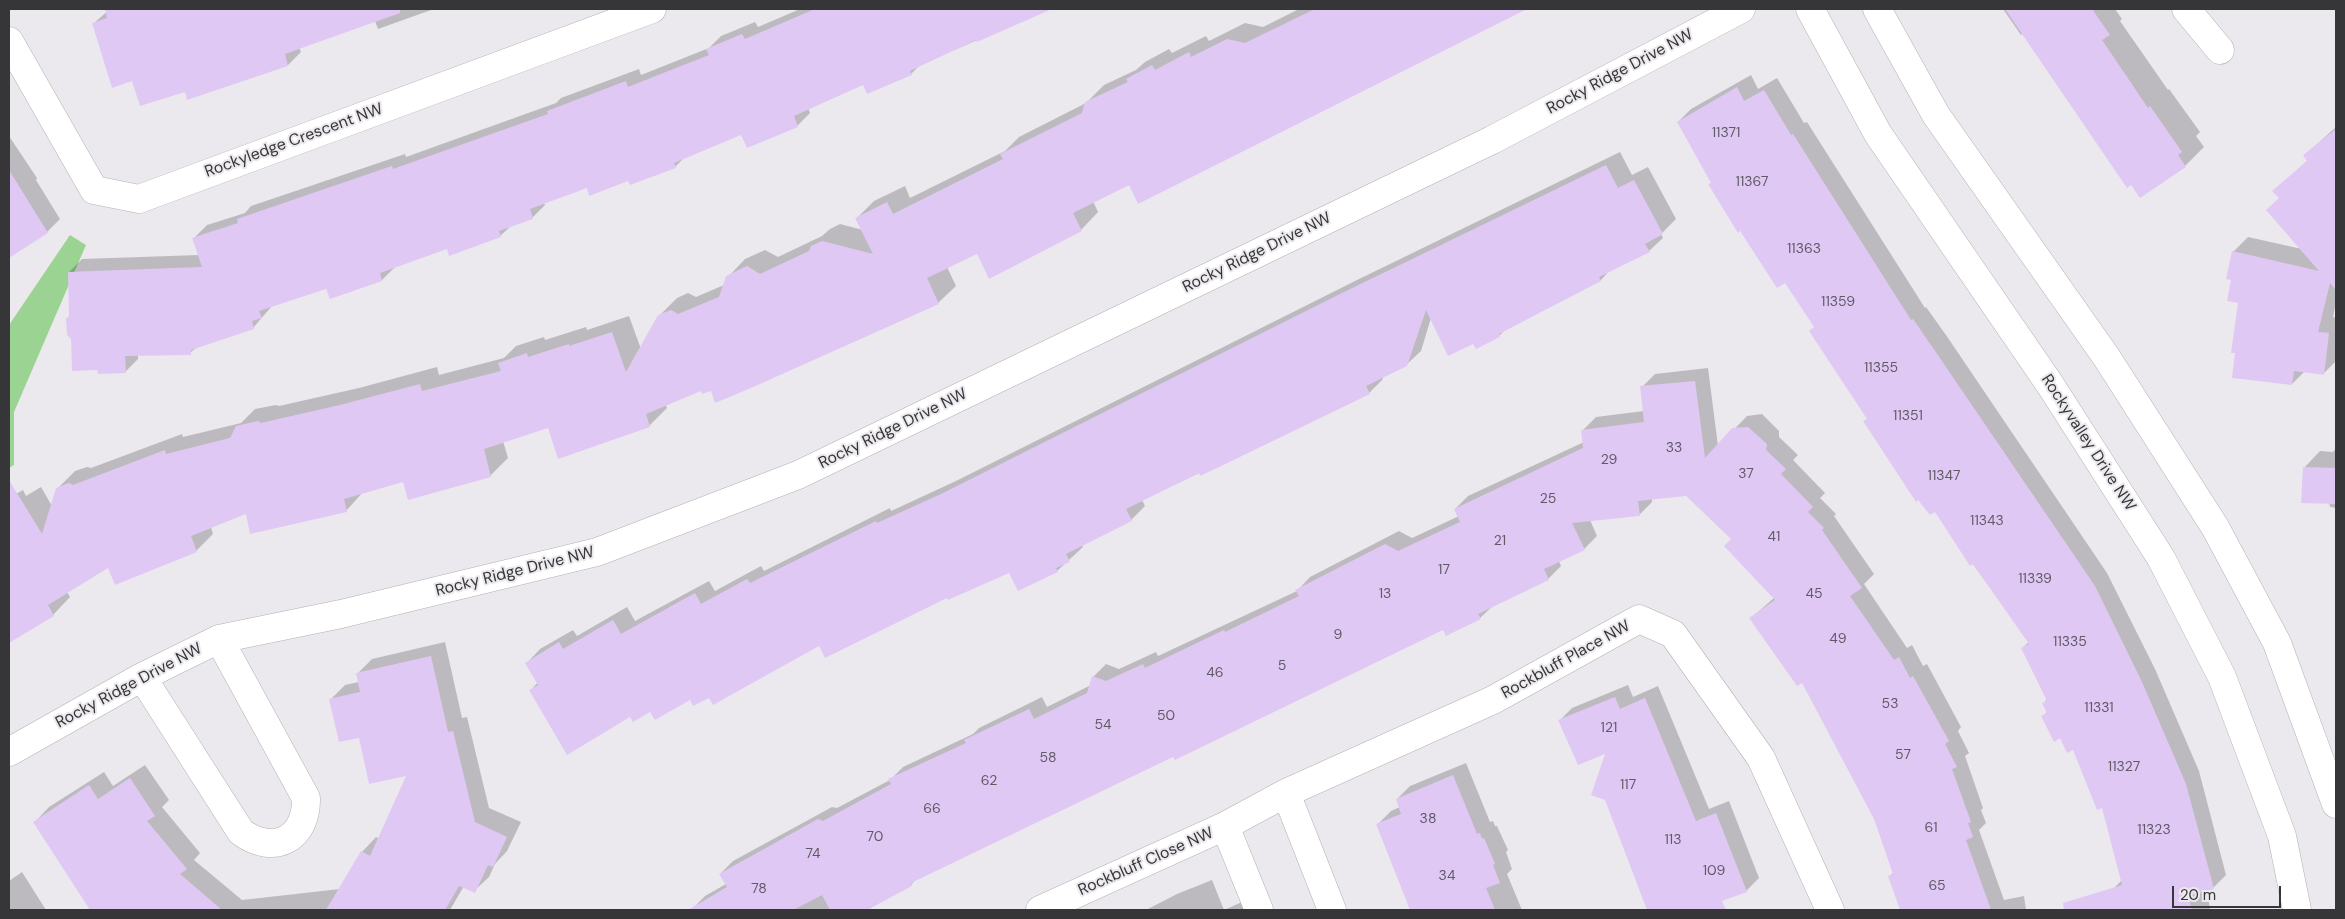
<!DOCTYPE html>
<style>
body{margin:0}
#map{position:relative;width:2345px;height:919px;overflow:hidden;background:#ece9ee;font-family:"DM Sans",sans-serif}
canvas{display:block}
.frame{position:absolute;inset:0;border:10px solid #363537;pointer-events:none}
.scale{position:absolute;left:2172px;top:886px;width:109px;height:22px;box-sizing:border-box;border:2px solid #363537;border-top:0;padding-left:6px;font-size:15px;line-height:18px;white-space:nowrap;color:#363537;-webkit-text-stroke:4px #ece9ee;paint-order:stroke}
</style>
<div id="map">
<canvas width="2345" height="919"></canvas>
<div class="frame"></div>
<div class="scale">20 m</div>
</div>
<script>
const ctx = document.querySelector('canvas').getContext('2d');
ctx.lineJoin = 'round';
function fill(path, color) { ctx.fillStyle = color; ctx.fill(path, 'evenodd'); }
function trace(path, color, width, dash) { ctx.strokeStyle = color; ctx.lineWidth = width; ctx.lineCap = dash ? 'butt' : 'round'; ctx.setLineDash(dash || []); ctx.stroke(path); }
function label(font, color, halo, rows, align = 'center') {
  ctx.font = font + ' "DM Sans",sans-serif'; ctx.lineWidth = 4; ctx.setLineDash([]); ctx.textBaseline = 'middle'; ctx.strokeStyle = halo; ctx.fillStyle = color; for (const [text, x, y, turn = 0] of rows) {
    ctx.save(); ctx.translate(x, y); ctx.rotate((+turn || 0) * Math.PI / 180); ctx.textAlign = isNaN(turn) ? turn : align; if (halo) ctx.strokeText(text, 0, 0); ctx.fillText(text, 0, 0); ctx.restore();
  }
}
const green = new Path2D(`
 M70,235L86,245L14,412V465L9,468V325Z`);
const shadow = new Path2D(`
 M110,9H434L378,29L375,21L299,47L301,52L288,65L185,90L133,80L94,23Z
 M800,9H1036L1026,19L920,65L911,74L867,92L864,84L808,108L810,113L797,126L742,133L686,156L675,167L629,179L587,187L544,203L545,205L532,218L511,226L500,236L447,248L395,267L382,280L331,298L327,288L272,306L253,328L197,347L190,353L138,355V359L125,372L70,316L69,272L82,259L199,255L194,238L207,225L245,213L251,206L405,154L406,157L556,103L561,98L639,69L641,75L709,48L721,36L755,22L758,27Z
 M1299,9H1525L1093,201L1098,212L1081,230L977,252L947,267L956,286L938,303L711,389H701L665,404L667,408L649,426L549,427L503,441L508,458L490,476L404,481L363,492L346,511L247,513L211,527L213,534L196,551L108,566L67,592L70,597L53,615L9,642V498L23,490L26,496L41,487L52,506L57,489L75,471L87,467L91,468L182,434L183,437L241,423L255,409L276,405L279,406L359,388L437,367L439,375L504,358L516,346L544,337L545,340L586,327L587,330L629,316L641,349L659,316L677,298L688,293L696,297L724,285L728,277L745,259L765,250L778,257L822,236L830,229L840,224L863,230L857,218L874,201L905,186L910,198L1005,151L1019,137L1086,103L1104,85L1136,70L1145,62L1169,49L1172,53L1206,36L1209,41L1245,23L1263,27Z
 M2003,9H2115L2122,19L2120,21L2168,90L2169,89L2200,132L2196,136L2204,147L2185,166L2141,196L2023,33L2021,35Z
 M1751,75L1758,89L1777,78L1804,123L1807,122L1925,308L1926,307L1946,335L2107,573L2155,669L2199,771L2226,875L2213,888L2207,889L2210,910H2121L2114,888L2122,880L2103,806L2074,748L2043,716L2048,711L2044,703L2047,699L2022,648L2029,642L1868,418L1815,326L1785,281L1712,182L1678,122L1691,109Z
 M2336,127V302L2333,317L2336,318V361L2324,373L2305,371L2292,384L2239,302L2233,279V252L2248,237L2302,249L2280,197L2274,191L2308,160L2305,155Z
 M9,136L37,178L36,180L60,219L47,232L9,256Z
 M1620,152L1632,175L1648,167L1676,219L1661,234L1663,238L1649,251L1610,270L1601,280L1506,329L1499,336L1473,342L1431,318L1421,351L1406,365L1382,377L1383,379L1369,393L1142,500L1145,506L1131,520L1082,545L1083,547L1057,571H1009L820,644L709,696L690,698L631,715L530,691L538,682L527,663L540,649L573,630L577,636L627,607L635,621L709,581L715,591L761,566L764,571L890,508L891,511L956,481L1355,281Z
 M1708,368L1718,446L1747,416L1762,414L1779,431V437L1798,455L1793,460L1825,493L1820,498L1836,514L1834,516L1874,574L1864,584L1907,648L1912,645L1923,666L1927,664L1961,727L1958,731L1969,753L1965,756L1983,808L1981,810L1986,823L1979,830L2004,900L2024,896L2026,910H1933L1931,902L1902,910L1890,876L1894,872L1875,819L1802,681L1751,618L1774,598L1733,538L1687,495L1652,499V502L1639,515L1590,520L1597,536L1584,549L1559,561L1561,566L1548,579L1494,605L1480,618L1444,628L1174,755L916,879L911,885L867,910L692,909L705,896L726,884L720,874L733,861L832,807L837,808L890,780L903,767L973,734L979,728L1042,697L1047,707L1091,685L1093,677L1106,664L1119,669L1156,652L1158,656L1297,591L1310,577L1399,531L1412,538L1459,516L1455,509L1468,496L1584,442L1583,430L1596,417L1644,411L1642,387L1655,374Z
 M2336,448V508L2330,507L2329,503L2304,468L2320,451L2333,452Z
 M445,642L462,718L467,717L489,808L521,822L507,851L495,864L489,877L474,891L464,886L450,910H88L90,907L35,822L49,807L104,772L113,786L145,765L169,800L162,807L200,853L194,860L242,900L340,889L362,852L376,837L379,839L408,774L360,737L331,699L345,685L359,682L357,674L372,659Z
 M1628,685L1633,697L1658,686L1709,809L1729,801L1759,878L1746,891L1693,910H1648L1606,799L1607,752L1559,721L1572,708Z
 M1466,763L1490,822L1493,821L1495,826H1497L1508,850L1506,852L1512,869L1507,874L1522,910H1412L1378,824L1391,811L1400,807L1397,799L1410,786Z
 M22,872L46,910H9V881Z
 M1212,880L1224,910L1242,902L1245,910H1146L1177,894Z`);
const building = new Path2D(`
 M105,9H400V13L285,54L288,66L187,100L185,92L140,106L132,81L112,88L92,23L107,18Z
 M815,9H1052L977,42L976,40L910,71L912,75L867,94L863,85L794,116L798,127L747,148L741,135L674,163L676,168L630,185L628,181L589,196L587,188L530,209L533,219L499,231L501,237L449,256L447,249L380,273L382,281L330,299L326,289L259,311L262,318L252,321L254,329L191,350V355L125,356L126,373L98,374L97,370L72,371L71,339L67,335L66,319L69,316L68,272L202,267L192,238L238,223L237,219L392,166L393,169L548,114L547,111L626,81L628,87L709,55L706,49L742,34L745,39Z
 M1315,9H1527L1138,204L1129,185L1073,213L1082,231L989,279L977,254L927,278L939,304L751,388L715,403L711,391L702,394L701,391L646,414L650,427L558,459L548,428L484,449L491,477L408,500L403,482L344,499L347,512L250,534L246,514L191,536L197,552L115,585L108,568L48,605L54,616L9,643V480L42,534L56,488L69,483L73,485L165,450L166,454L230,438L236,426L258,421L261,423L340,405L420,384L422,391L501,371L498,363L527,353L528,357L569,344V346L612,332L626,372L658,315L671,310L678,314L719,297L726,276L747,266L760,274L809,251L811,246L822,241L873,254L855,218L887,202L893,214L1003,159L1000,154L1082,113L1085,102L1128,82L1126,79L1152,65L1155,70L1189,52L1191,57L1227,39L1245,43Z
 M2005,9H2092L2110,35L2102,40L2148,108L2150,106L2182,152L2178,155L2186,167L2140,198L2131,185L2127,188Z
 M1737,87L1744,101L1764,90L1791,135L1793,134L1911,320L1913,319L1933,348L2095,586L2142,682L2186,784L2214,889L2188,896L2192,910H2064L2063,903L2122,885L2102,808L2097,810L2073,750L2067,753L2060,738L2054,742L2041,716L2047,713L2042,703L2047,701L2021,648L2029,644L1973,564L1970,566L1935,512L1930,515L1918,500L1916,502L1863,421L1867,419L1809,331L1814,327L1785,283L1777,288L1740,231L1738,233L1708,184L1711,183L1677,122Z
 M2336,129V290L2330,283L2318,332L2329,333L2324,375L2294,371L2292,385L2232,378L2235,353H2231L2238,303L2227,301L2231,280L2226,279L2232,251L2319,271L2266,210L2279,198L2272,191L2307,161L2303,155Z
 M1606,165L1618,188L1634,180L1663,234L1645,244L1650,252L1599,277L1601,281L1499,334L1500,337L1476,349L1473,344L1448,356L1426,310L1407,366L1366,386L1370,394L1217,468L1200,476L1199,473L1126,509L1132,521L1066,554L1070,562L1056,568L1058,572L1018,591L1009,573L948,600L947,598L825,658L819,646L713,705L709,698L693,706L690,700L655,720L650,712L633,722L630,717L567,755L529,690L538,685L525,663L559,642L563,649L613,620L621,634L695,593L701,604L747,579L750,583L876,521L877,523L941,494L1340,294Z
 M9,170L48,233L9,258Z
 M1695,381L1705,458L1732,428L1748,427L1767,444L1766,450L1786,469L1781,474L1813,507L1808,512L1824,528L1822,530L1862,588L1850,596L1894,660L1899,657L1910,678L1913,676L1949,741L1945,744L1957,767L1952,769L1971,822L1968,823L1973,837L1966,840L1991,910H1900L1888,876L1893,874L1874,819L1802,683L1797,686L1749,618L1775,600L1724,546L1731,539L1686,496L1638,501L1640,516L1572,523L1585,550L1544,569L1549,580L1478,614L1481,619L1446,636L1443,630L1175,760L1173,757L911,883L912,886L867,910H830L822,895L793,910H688L727,887L719,874L818,819L823,821L891,784L888,779L966,743L964,740L1029,709L1034,719L1087,693L1092,676L1106,681L1143,664L1145,668L1224,630L1225,632L1299,596L1295,590L1385,544L1398,551L1460,522L1454,509L1583,448L1581,430L1644,422L1640,386Z
 M2303,467L2336,468V504L2301,503Z
 M431,656L448,732L453,731L475,822L507,837L493,867L488,865L475,893L459,886L445,910H326L361,851L370,856L406,776L369,784L359,738L339,742L329,699L360,692L356,673Z
 M1615,697L1620,709L1645,698L1696,821L1716,813L1747,892L1722,901L1726,910H1647L1605,800L1591,795L1605,754L1578,765L1558,720Z
 M1453,775L1477,834L1480,833L1482,839L1484,838L1495,864L1493,865L1500,883L1486,888L1495,910H1410L1376,824L1401,814L1396,799Z
 M130,778L155,816L147,821L187,869L180,874L222,910H90L33,822L89,785L98,799Z`);
const minor = new Path2D(`
 M2186,9L2220,50
 M9,41L94,190L139,199L652,9
 M142,677L241,832C274,856 307,839 306,798L219,639
 M9,752L142,677L219,639L341,614L597,552L798,475L1492,140L1741,9
 M1286,793L1332,910
 M1225,826L1259,910
 M1040,910L1225,826L1286,793L1493,700L1639,619L1673,634L1761,758L1830,910`);
const tertiary = new Path2D(`
 M1810,9L1878,134L2051,386L2161,558L2222,677L2282,836L2297,910
 M1877,9L1936,115L2107,358L2215,527L2277,643L2336,804`);
const numberNames = [
 ["11371",1726,133],
 ["11367",1752,182],
 ["11363",1804,249],
 ["11359",1838,302],
 ["11355",1881,368],
 ["11351",1908,416],
 ["33",1674,448],
 ["29",1609,460],
 ["37",1746,474],
 ["11347",1944,476],
 ["25",1548,499],
 ["11343",1987,521],
 ["41",1774,537],
 ["21",1500,541],
 ["17",1444,570],
 ["11339",2035,579],
 ["13",1385,594],
 ["45",1814,594],
 ["9",1338,635],
 ["49",1838,639],
 ["11335",2070,642],
 ["5",1282,666],
 ["46",1215,673],
 ["53",1890,704],
 ["11331",2099,708],
 ["50",1166,716],
 ["54",1103,725],
 ["121",1609,728],
 ["57",1903,755],
 ["58",1048,758],
 ["11327",2124,767],
 ["62",989,781],
 ["117",1628,785],
 ["66",932,809],
 ["38",1428,819],
 ["61",1931,828],
 ["11323",2154,830],
 ["70",875,837],
 ["113",1673,840],
 ["74",813,854],
 ["109",1714,871],
 ["34",1447,876],
 ["65",1937,886],
 ["78",759,889]
];
const streetNames = [
 ["Rocky Ridge Drive NW",1620,72,-28],
 ["Rockyledge Crescent NW",294,141,-20],
 ["Rocky Ridge Drive NW",1257,253,-26],
 ["Rocky Ridge Drive NW",893,429,-26],
 ["Rockyvalley Drive NW",2088,443,57],
 ["Rocky Ridge Drive NW",515,572,-14],
 ["Rockbluff Place NW",1566,660,-29],
 ["Rocky Ridge Drive NW",129,686,-28],
 ["Rockbluff Close NW",1146,862,-24]
];
fill(green, '#9bd393');
fill(shadow, '#0003');
fill(building, '#e0c8f5');
trace(minor, '#b2b0b4', 29);
trace(tertiary, '#b2b0b4', 29);
trace(minor, '#fff', 28);
trace(tertiary, '#fff', 28);
label('14px', '#605a66', null, numberNames);
label('16px', '#363537', '#ece9ee', streetNames);
</script>
